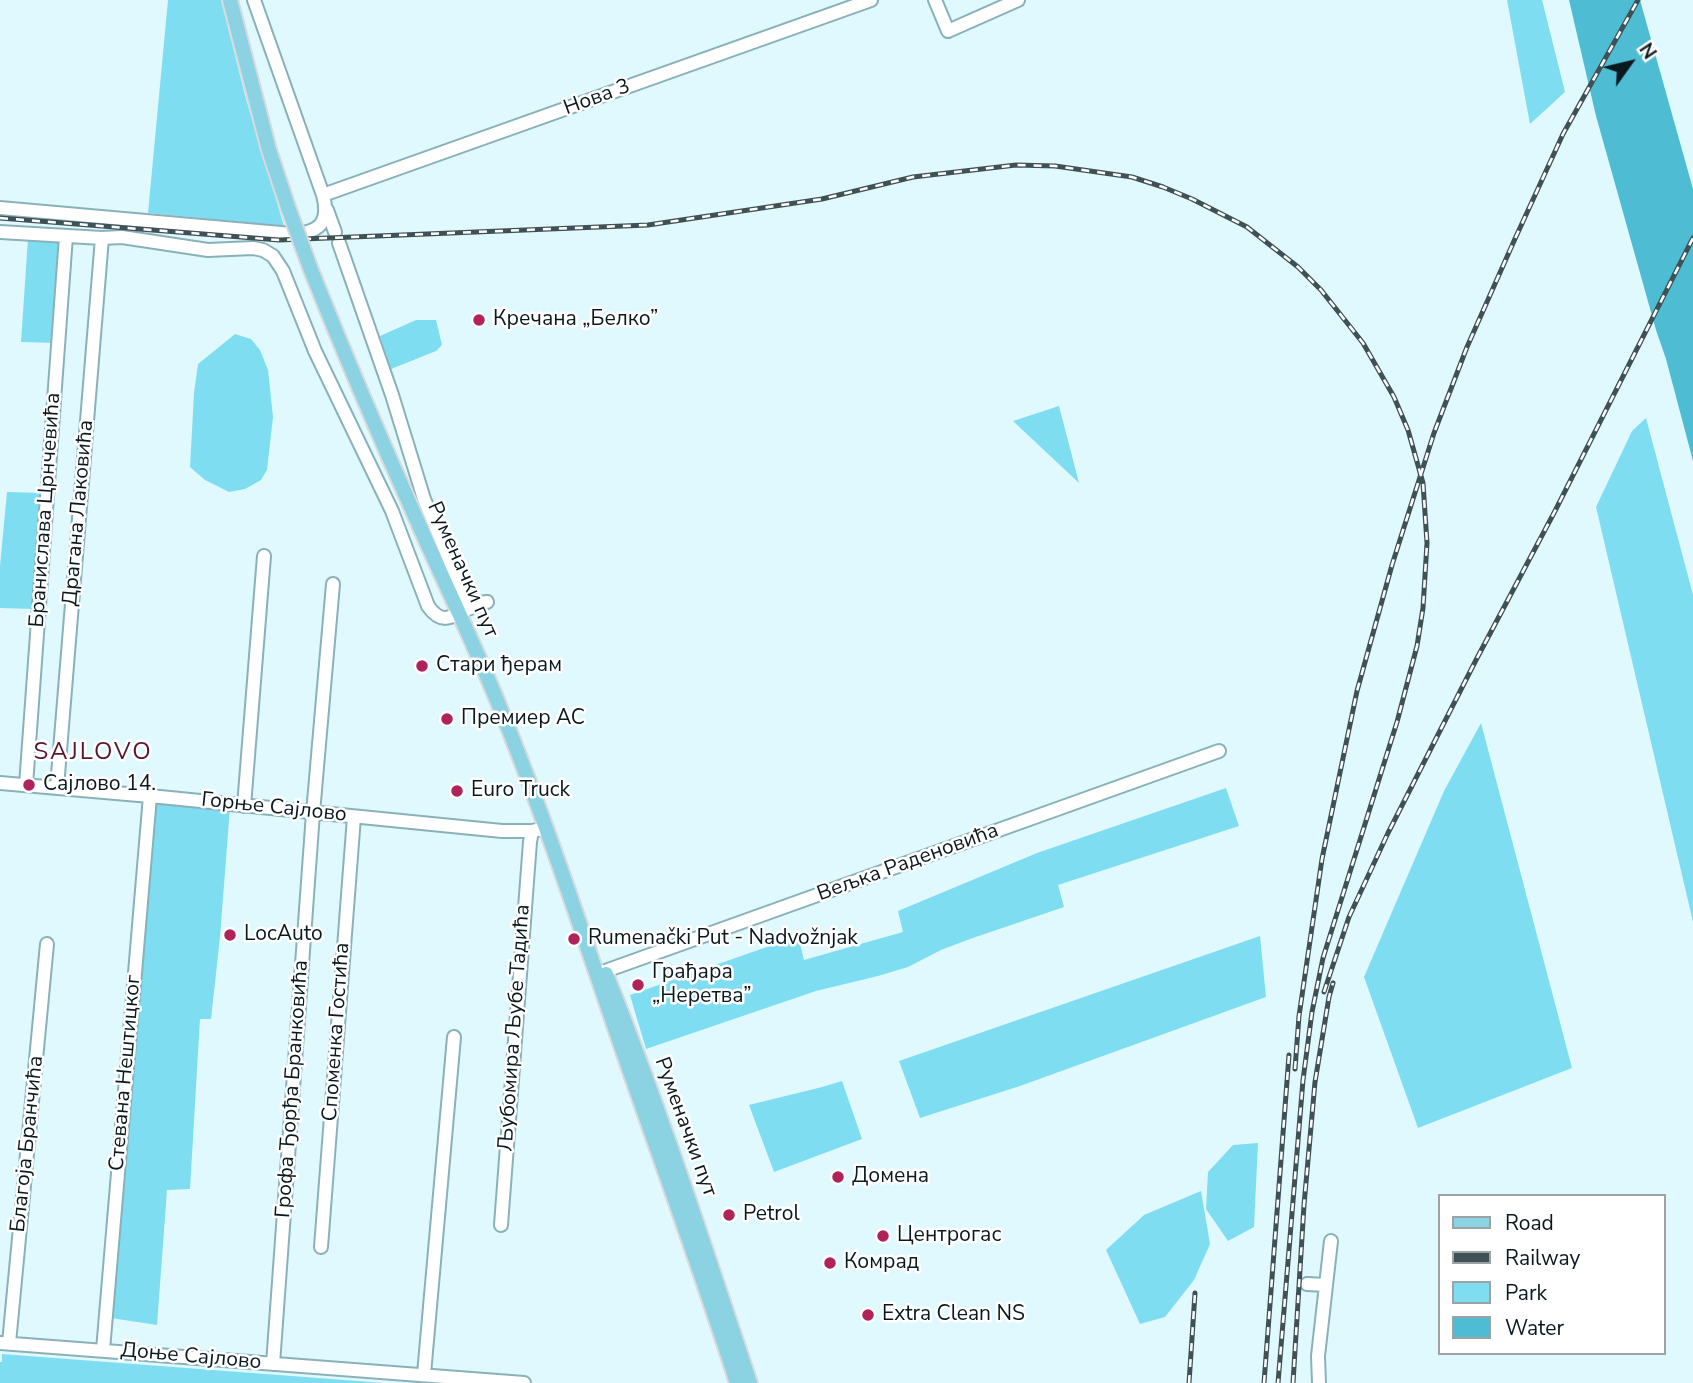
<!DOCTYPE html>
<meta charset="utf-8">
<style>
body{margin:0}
#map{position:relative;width:1693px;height:1383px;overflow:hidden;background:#e0f9ff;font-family:"Nunito Sans",sans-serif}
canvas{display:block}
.legend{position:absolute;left:1438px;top:1194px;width:228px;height:161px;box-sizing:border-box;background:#fff;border:2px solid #9da3a5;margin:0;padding:9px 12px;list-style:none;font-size:21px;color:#0a191d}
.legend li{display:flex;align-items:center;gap:14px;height:35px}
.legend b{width:35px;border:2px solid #9da3a5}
.north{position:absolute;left:1595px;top:28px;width:70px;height:70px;-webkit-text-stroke:5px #fff;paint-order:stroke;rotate:56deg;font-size:19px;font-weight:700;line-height:28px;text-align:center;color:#0a191d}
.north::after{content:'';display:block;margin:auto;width:24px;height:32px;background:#0a191d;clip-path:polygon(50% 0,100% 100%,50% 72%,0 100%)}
</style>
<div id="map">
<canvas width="1693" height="1383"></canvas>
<ul class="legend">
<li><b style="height:9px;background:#8bd3e2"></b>Road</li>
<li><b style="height:9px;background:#3f5155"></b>Railway</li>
<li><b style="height:19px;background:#7fddf2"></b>Park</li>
<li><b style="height:19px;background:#4ebdd3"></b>Water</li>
</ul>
<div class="north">N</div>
</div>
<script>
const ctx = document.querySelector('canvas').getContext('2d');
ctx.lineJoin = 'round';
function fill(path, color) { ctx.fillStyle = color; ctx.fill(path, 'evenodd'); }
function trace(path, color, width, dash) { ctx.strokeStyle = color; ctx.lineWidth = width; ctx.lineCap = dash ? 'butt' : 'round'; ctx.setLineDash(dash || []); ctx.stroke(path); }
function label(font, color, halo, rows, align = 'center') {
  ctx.font = font + ' "Nunito Sans",sans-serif'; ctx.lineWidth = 5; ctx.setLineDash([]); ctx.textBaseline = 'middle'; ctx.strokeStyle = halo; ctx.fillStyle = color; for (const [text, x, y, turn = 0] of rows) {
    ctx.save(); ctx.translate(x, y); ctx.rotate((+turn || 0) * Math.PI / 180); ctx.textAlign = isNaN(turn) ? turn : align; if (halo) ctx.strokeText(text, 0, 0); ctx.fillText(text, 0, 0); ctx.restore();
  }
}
const green = new Path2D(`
 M168,0H221L246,99L284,226L148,213Z
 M1507,0H1542L1565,92L1530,124Z
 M28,238L62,240L55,343L21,342Z
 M416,320H436L442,345L436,351L391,369L380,336Z
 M235,334L251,339L260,350L268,370L273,417L267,470L261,480L245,489L229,492L205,480L190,467L194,393L198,364Z
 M1059,406L1079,483L1013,421Z
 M1646,418L1693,595V922L1596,507L1632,431Z
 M7,492L42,493L33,609L0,608V566Z
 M1481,723L1572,1068L1418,1128L1364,977L1444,791Z
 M1226,788L1239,826L1058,885L1064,907L970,939L941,950L908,967L878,976L816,991L646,1049L630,995L798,936L804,960L903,932L898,911L1037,853Z
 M161,800L230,807L220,937L211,1019H200L190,1189L167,1190L157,1325L111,1318L155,803Z
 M1260,936L1266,997L1020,1086L920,1118L899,1061Z
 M842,1081L862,1139L774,1172L749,1105L822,1087Z
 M1258,1143L1254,1227L1228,1241L1206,1209L1208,1172L1233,1145Z
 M1201,1191L1210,1244L1194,1280L1165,1317L1140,1324L1106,1250L1144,1215Z
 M2,1354L384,1383H0V1362H2Z`);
const water = new Path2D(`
 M1569,0H1640L1693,189V461L1666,359L1656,330L1596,116Z`);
const minor = new Path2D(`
 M935,0L948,31L1018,0
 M323,195L871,0
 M0,208L292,234C320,233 330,222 323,195L254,0
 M327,210L335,232
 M0,232L102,238L122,237L208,250L253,248L263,250L273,256L283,271L315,351L392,511L428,606C440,623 448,619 464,611C471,607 479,605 487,602L465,605L447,554L424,499L392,395L339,243
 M0,783L150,796L502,831H532L547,828
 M26,785L66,236
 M57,787L102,238
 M244,806L264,556
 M597,974L1219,751
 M501,1225L530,842L532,831
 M321,1247L354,817
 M1307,1284L1326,1285
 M0,1343L524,1383
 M9,1343L47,944
 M103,1350L150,796
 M273,1364L313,813L333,584
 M424,1374L454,1037
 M1319,1383L1318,1356L1331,1241`);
const major = new Path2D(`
 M230,0L269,150L289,210
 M311,270C344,353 379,436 416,518C444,582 475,645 501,710C547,823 584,938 624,1054C662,1164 702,1273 737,1383
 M606,974C660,1108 704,1246 750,1383`);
const rail = new Path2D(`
 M0,218L279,240L648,225L822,199L913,177L1016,165L1055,166L1132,177L1163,187L1192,199L1247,227L1298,267L1321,290L1363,343L1394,397L1408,430L1423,483L1427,543L1423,608L1417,646L1397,722L1323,958L1312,1012L1303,1080L1278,1383
 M1324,992L1349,917L1388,833L1476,660L1555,511L1693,238
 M1295,1069L1299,1016L1322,859L1357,691L1392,565L1434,433L1467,347L1514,241L1563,134L1638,0
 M1189,1383L1195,1293
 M1264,1383L1289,1055
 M1293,1383L1304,1205L1315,1082L1329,997L1333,983`);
const majorBridge = new Path2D(`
 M289,210L311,270`);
const markers = [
 [479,320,7,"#b0225a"],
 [422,666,7,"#b0225a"],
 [447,719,7,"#b0225a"],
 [29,785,7,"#b0225a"],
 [457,791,7,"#b0225a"],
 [230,935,7,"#b0225a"],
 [574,939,7,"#b0225a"],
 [638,985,7,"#b0225a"],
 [838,1177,7,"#b0225a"],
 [729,1215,7,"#b0225a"],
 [883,1236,7,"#b0225a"],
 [830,1263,7,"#b0225a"],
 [868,1315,7,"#b0225a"]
];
const streetNames = [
 ["Нова 3",597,98,-20],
 ["Бранислава Црнчевића",46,510,-86],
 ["Драгана Лаковића",79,513,-85],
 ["Руменачки пут",462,570,66],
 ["Горње Сајлово",274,808,6],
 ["Вељка Раденовића",908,863,-20],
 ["Љубомира Љубе Тадића",515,1028,-86],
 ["Споменка Гостића",337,1032,-86],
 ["Стевана Нештицког",126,1073,-85],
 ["Грофа Ђорђа Бранковића",293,1089,-86],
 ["Руменачки пут",685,1127,70],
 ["Благоја Бранчића",28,1144,-84],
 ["Доње Сајлово",191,1357,5]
];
const poiNames = [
 ["Кречана „Белко”",493,320],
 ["Стари ђерам",436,666],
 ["Премиер АС",461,719],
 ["Сајлово 14.",43,785],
 ["Euro Truck",471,791],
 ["LocAuto",244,935],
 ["Rumenački Put - Nadvožnjak",588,939],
 ["Грађара",652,973],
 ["„Неретва”",652,997],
 ["Домена",852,1177],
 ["Petrol",743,1215],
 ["Центрогас",897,1236],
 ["Комрад",844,1263],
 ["Extra Clean NS",882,1315]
];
const quarterNames = [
 ["SAJLOVO",93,753]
];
fill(green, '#7fddf2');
fill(water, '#4ebdd3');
trace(minor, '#89b1ba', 16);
trace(major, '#d8dadb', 18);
trace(minor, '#fff', 12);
trace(major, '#8bd3e2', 14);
trace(rail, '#3f5155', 5);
trace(rail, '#fff', 2.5, [8]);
trace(majorBridge, '#d8dadb', 18, []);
trace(majorBridge, '#8bd3e2', 14);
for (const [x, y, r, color] of markers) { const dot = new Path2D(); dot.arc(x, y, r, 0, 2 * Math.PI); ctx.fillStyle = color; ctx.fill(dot); trace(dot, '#fff', 2.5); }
label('21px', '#0a191d', '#fff', streetNames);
label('21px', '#0a191d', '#fff', poiNames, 'left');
ctx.letterSpacing = '2px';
label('24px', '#59152d', '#fff', quarterNames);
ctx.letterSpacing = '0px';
</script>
